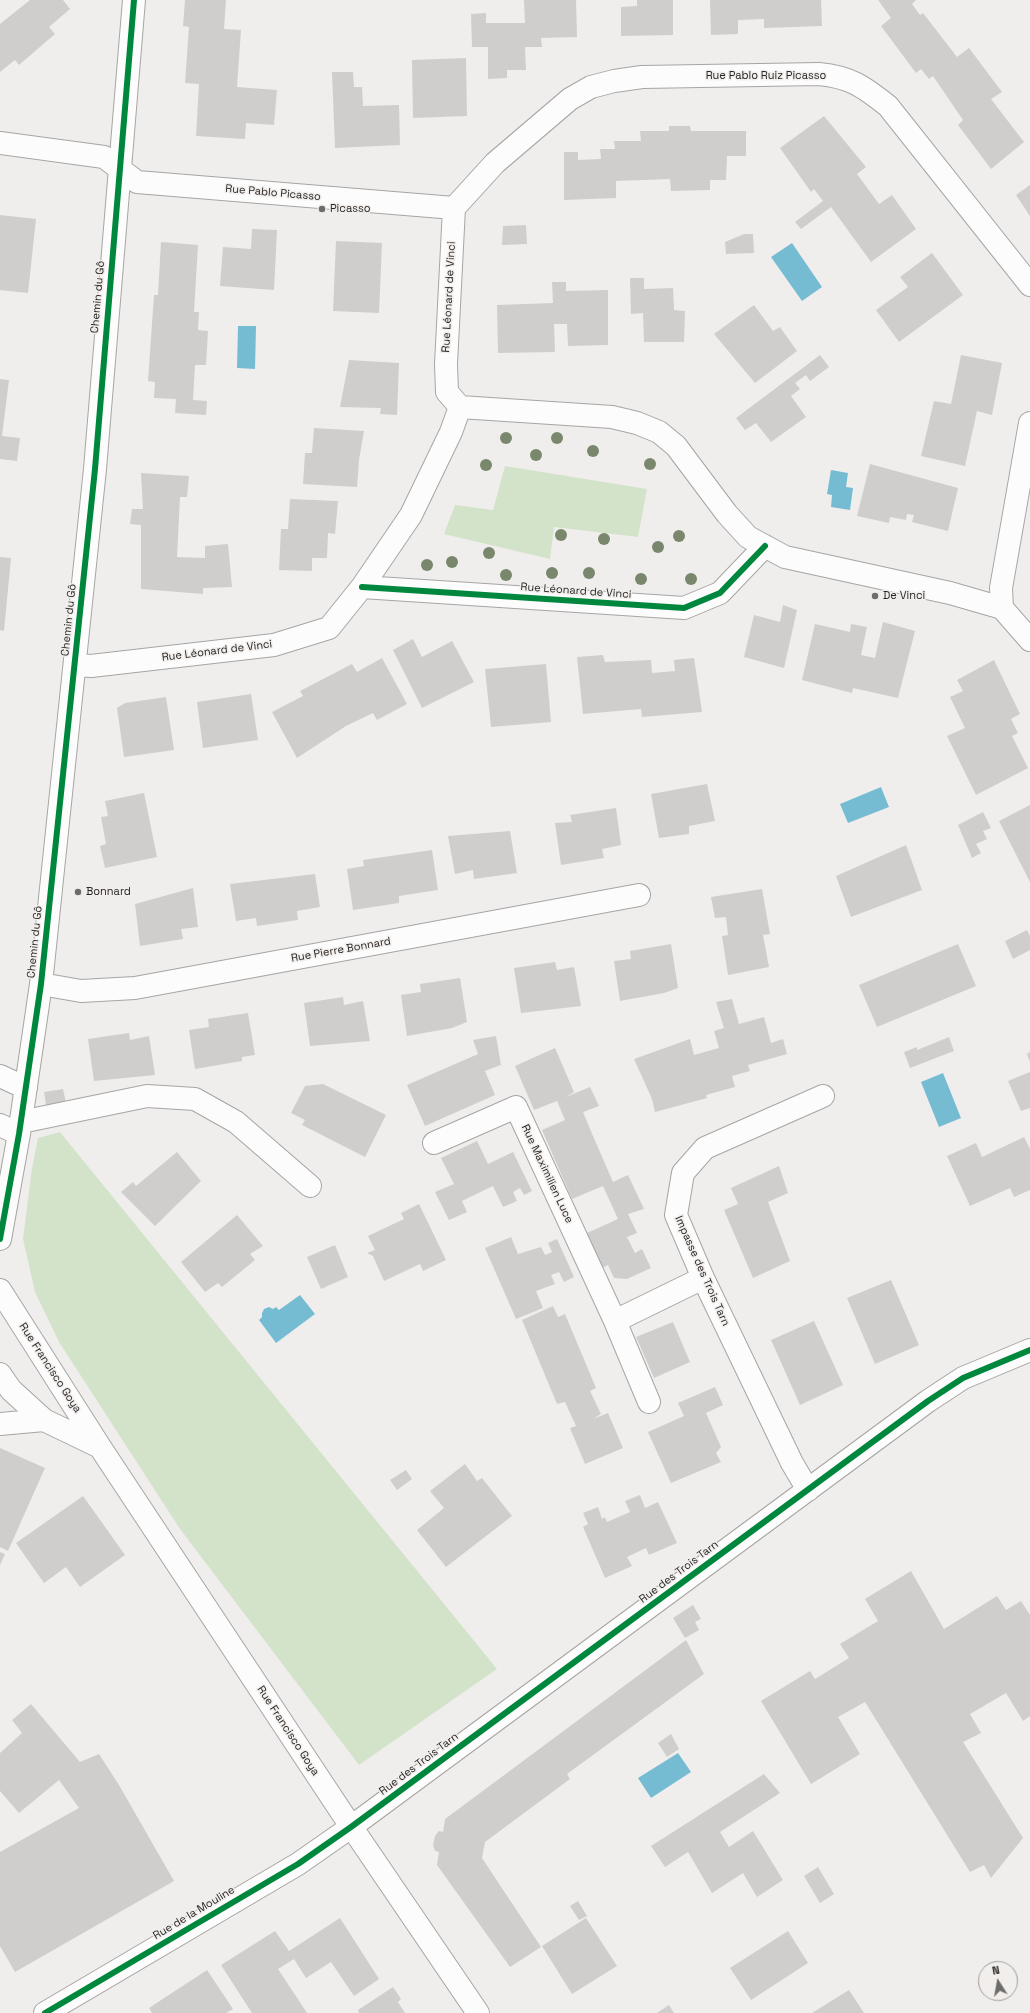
<!DOCTYPE html>
<meta charset="utf-8">
<style>
body{margin:0}
#map{position:relative;width:1030px;height:2013px;overflow:hidden;background:#f0eeed;font-family:"Space Grotesk",sans-serif}
canvas{display:block}
.north{position:absolute;left:978px;top:1961px;width:40px;height:40px;box-sizing:border-box;background:#f1eeec;border:1px solid #a09e9c;border-radius:50%;rotate:349deg;font-size:11px;font-weight:700;line-height:16px;text-align:center;color:#272625}
.north::after{content:'';display:block;margin:auto;width:14px;height:18px;background:#6d6c6b;clip-path:polygon(50% 0,100% 100%,50% 72%,0 100%)}
</style>
<div id="map">
<canvas width="1030" height="2013"></canvas>
<div class="north">N</div>
</div>
<script>
const ctx = document.querySelector('canvas').getContext('2d');
ctx.lineJoin = 'round';
function fill(path, color) { ctx.fillStyle = color; ctx.fill(path, 'evenodd'); }
function trace(path, color, width, dash) { ctx.strokeStyle = color; ctx.lineWidth = width; ctx.lineCap = dash ? 'butt' : 'round'; ctx.setLineDash(dash || []); ctx.stroke(path); }
function label(font, color, halo, rows, align = 'center') {
  ctx.font = font + ' "Space Grotesk",sans-serif'; ctx.lineWidth = 3; ctx.setLineDash([]); ctx.textBaseline = 'middle'; ctx.strokeStyle = halo; ctx.fillStyle = color; for (const [text, x, y, turn = 0] of rows) {
    ctx.save(); ctx.translate(x, y); ctx.rotate((+turn || 0) * Math.PI / 180); ctx.textAlign = isNaN(turn) ? turn : align; if (halo) ctx.strokeText(text, 0, 0); ctx.fillText(text, 0, 0); ctx.restore();
  }
}
const green = new Path2D(`
 M505,466L647,489L638,537L554,527L550,559L444,534L455,505L493,510Z
 M60,1132L497,1669L359,1765L180,1529L59,1342L35,1292L23,1239L32,1168L38,1138Z`);
const water = new Path2D(`
 M792,243L822,287L802,301L771,257Z
 M238,326H256L255,369L237,368Z
 M831,470L848,473L846,487L853,488L850,510L831,507L832,495L827,494Z
 M881,787L889,807L848,823L840,804Z
 M943,1073L961,1118L939,1127L921,1082Z
 M300,1295L315,1314L276,1343L259,1320L262,1317V1313L264,1309L269,1307L273,1309L276,1307L279,1310Z
 M678,1753L691,1772L651,1798L638,1778Z`);
const building = new Path2D(`
 M30,0H63L70,9L49,27L55,34L19,65L15,60L0,72V24Z
 M185,0H226L224,29L241,30L237,87L277,90L274,125L246,123L245,139L196,136L199,84L185,83L189,27L183,26Z
 M524,0H576L577,37L541,38L542,47H525L526,70H507V78L488,79V47H472L471,14L486,13V23H525Z
 M637,0H673V35L621,36V7L637,6Z
 M710,0H821L822,26L764,28V19L738,20V34L711,35Z
 M878,0H916L912,4L920,15L923,13L957,57L969,48L1002,92L991,99L1024,142L991,169L958,125L963,120L933,76L929,79L921,69L916,73L881,26L891,18Z
 M466,58L467,116L413,118L412,60Z
 M332,72H353L354,87H362L363,106L399,105L400,145L335,148Z
 M824,116L866,167L857,174L879,204L892,195L916,229L871,262L831,207L801,229L795,222L823,201L814,189L811,192L780,148Z
 M669,126H690L691,131H746V156H727L726,180H710V190L671,191L670,179L616,181V198L564,200V152H578V160L601,159L600,149H615L614,141H641L640,131H669Z
 M1030,185V216L1016,195Z
 M0,215L36,219L28,293L0,290Z
 M526,225L527,244L502,245L503,226Z
 M252,229L277,230L274,290L220,286L223,247L251,249Z
 M744,234H753L754,253L726,254L725,242Z
 M336,241L382,243L379,313L333,311Z
 M161,242L198,245L194,312H199L198,330L208,331L206,365H195L193,400L207,401L206,415L175,413L176,399L154,398L155,382L148,381L154,295H158Z
 M932,253L963,295L899,342L876,310L908,287L900,277Z
 M630,278H644V289L673,288L674,310L685,311L684,342H644L643,313L631,314Z
 M552,282H566V291L608,290V345L568,346L567,324H554L555,352L498,353L497,305L553,303Z
 M754,305L773,331L780,327L797,351L755,383L714,334Z
 M820,355L829,367L810,381L806,375L795,383L800,389L791,396L806,417L771,442L756,423L745,430L736,418Z
 M961,355L1002,363L992,415L977,411L965,466L921,456L934,401L951,404Z
 M349,360L399,363L397,415L380,414L381,408L340,407Z
 M0,379L9,380L2,436L20,438L17,461L0,459Z
 M314,428L364,431L359,460L357,487L303,484L305,453H312Z
 M870,464L958,488L948,531L912,522L914,515L907,514L906,520L890,517L889,523L857,516Z
 M141,473L189,476L187,497H180L177,557L205,558V546L228,544L232,587L203,588V594L141,589V525L130,524L132,509H143Z
 M290,499L338,501L335,534L328,533L327,558H312V571L279,570L281,529H288Z
 M0,557L11,558L4,631L0,630Z
 M783,605L797,610L784,668L744,657L754,615L780,622Z
 M883,622L915,631L898,698L853,688L852,693L802,680L815,624L850,632L851,624L867,627L861,655L875,658Z
 M413,639L422,657L452,641L474,682L422,708L393,650Z
 M603,655L605,662L651,660L652,673L675,671L674,660L694,658L702,712L642,717L641,709L583,714L577,657Z
 M382,658L407,704L377,720L373,713L346,726L297,758L272,712L303,696L300,691L352,664L357,672Z
 M994,660L1020,714L1011,719L1018,733L1012,736L1028,768L976,795L947,736L965,728L950,697L963,691L957,680Z
 M546,664L551,722L491,727L485,669Z
 M251,694L258,740L203,748L197,702Z
 M166,697L174,750L124,757L117,708L125,703Z
 M707,784L715,821L689,826V834L659,838L651,794Z
 M144,793L157,857L105,868L100,846L106,844L101,817L108,816L105,801Z
 M1030,805V882L999,821Z
 M616,808L621,845L602,849L604,858L561,865L555,823L572,822L570,815Z
 M983,812L991,828L983,831L987,839L976,844L981,853L972,858L958,825Z
 M510,831L517,873L474,879L473,870L455,874L448,836Z
 M906,845L922,890L851,917L836,876Z
 M432,850L438,890L399,896V903L353,910L347,869L364,866L363,860Z
 M315,874L320,907L297,911L298,920L257,926L256,918L236,921L230,884Z
 M193,888L198,927L181,929L183,939L140,946L135,904Z
 M762,889L770,934L763,935L769,967L728,975L722,936L728,935L726,917L715,918L711,897Z
 M1027,930L1030,936V950L1013,959L1005,941Z
 M671,944L678,988L664,993L620,1001L614,961L631,959L630,951Z
 M958,944L976,986L877,1027L859,985Z
 M555,962L557,970L574,967L581,1006L521,1013L514,968Z
 M460,978L467,1022L452,1028L407,1036L401,995L421,992L420,984Z
 M343,997L344,1005L363,1001L370,1041L310,1046L304,1003Z
 M732,999L739,1024L764,1017L771,1043L783,1039L787,1054L748,1065L750,1071L732,1076L735,1087L706,1095L707,1098L655,1112L652,1099L634,1059L690,1039L694,1055L719,1048L714,1031L724,1028L716,1002Z
 M248,1013L255,1055L242,1057V1061L195,1069L189,1030L209,1027L208,1019Z
 M129,1033L130,1040L149,1036L155,1075L94,1081L88,1039Z
 M496,1036L501,1065L485,1071L495,1095L425,1126L407,1085L478,1054L473,1040Z
 M949,1037L954,1051L910,1068L904,1052L917,1047V1050Z
 M555,1048L574,1092L566,1097L590,1087L599,1106L583,1112L590,1129L613,1182L628,1175L644,1209L628,1214L637,1233L627,1237L635,1253L642,1249L651,1268L627,1279L614,1278L608,1265L602,1268L587,1233L618,1219L603,1186L572,1199L542,1130L565,1120L557,1101L534,1110L515,1066Z
 M1030,1052V1062L1027,1054Z
 M1030,1072V1108L1021,1111L1008,1081Z
 M323,1084L386,1115L365,1157L302,1125L305,1120L291,1113L305,1086Z
 M63,1089L67,1108L47,1111L44,1092Z
 M1024,1137L1030,1149V1190L1014,1197L1010,1188L970,1206L947,1156L976,1143L982,1157Z
 M477,1141L488,1164L513,1152L532,1191L524,1195L520,1188L513,1192L517,1201L503,1207L493,1186L462,1201L467,1212L449,1220L435,1192L454,1184L441,1158Z
 M177,1152L201,1181L155,1226L121,1192L133,1182L136,1186Z
 M779,1166L788,1193L768,1202L790,1261L753,1278L724,1210L738,1204L731,1188Z
 M419,1204L446,1260L423,1271L420,1264L384,1281L373,1256L367,1253L375,1250L368,1236L404,1219L401,1213Z
 M237,1215L263,1246L250,1254L255,1260L222,1287L218,1283L205,1292L181,1262Z
 M511,1237L518,1254L541,1247L545,1255L552,1252L548,1243L557,1239L574,1277L564,1282L559,1272L551,1275L555,1284L536,1291L543,1308L516,1319L485,1248Z
 M335,1245L348,1277L321,1289L307,1257Z
 M891,1280L919,1345L875,1364L847,1298Z
 M553,1306L558,1317L565,1314L596,1388L590,1391L601,1414L593,1419L608,1413L623,1448L585,1464L570,1428L576,1426L565,1402L557,1404L522,1320Z
 M814,1321L843,1385L800,1405L771,1340Z
 M673,1322L690,1362L654,1378L636,1337Z
 M715,1387L723,1405L706,1413L721,1447L716,1453L721,1462L671,1483L648,1432L684,1416L678,1403Z
 M0,1448L45,1468L8,1551L0,1547Z
 M465,1464L477,1481L482,1478L512,1516L446,1567L417,1530L444,1508L430,1491Z
 M406,1470L412,1479L397,1490L390,1480Z
 M640,1495L645,1508L658,1502L677,1543L649,1555L646,1548L627,1557L632,1566L605,1578L583,1527L588,1524L583,1513L598,1507L602,1519L605,1517L607,1522L630,1512L625,1501Z
 M83,1496L125,1555L80,1587L66,1567L44,1583L16,1543Z
 M0,1552L5,1554L0,1565Z
 M911,1571L944,1629L997,1596L1006,1610L1021,1601L1030,1615V1716L1023,1721L1006,1693L970,1714L981,1733L963,1742L1023,1838L991,1878L984,1865L970,1872L865,1702L838,1717L860,1754L811,1784L761,1701L810,1671L815,1679L849,1658L840,1644L878,1621L865,1599Z
 M693,1605L701,1619L695,1622L699,1630L685,1638L673,1618Z
 M686,1640L704,1674L567,1774L570,1779L485,1842L482,1858L541,1947L510,1967L437,1865L439,1852L435,1851L433,1845L435,1836L439,1831L443,1832L445,1819Z
 M31,1704L80,1762L99,1754L119,1785L174,1881L15,1972L0,1946V1852L79,1808L59,1780L19,1813L0,1791V1753L22,1733L12,1720Z
 M671,1734L679,1749L667,1757L658,1743Z
 M764,1774L780,1793L720,1832L729,1847L753,1831L783,1880L757,1897L743,1873L712,1893L688,1852L665,1867L651,1846Z
 M818,1867L834,1894L820,1903L804,1876Z
 M578,1901L587,1916L579,1920L570,1906Z
 M340,1918L379,1979L354,1996L331,1962L306,1978L294,1959L278,1969L307,2013H252L221,1965L275,1931L289,1951Z
 M586,1918L617,1966L572,1994L542,1946Z
 M788,1931L808,1963L751,2000L730,1968Z
 M207,1970L233,2009L226,2013H152L149,2008Z
 M393,1987L401,1999L398,2002L405,2013H359L358,2010Z
 M849,1990L864,2013H812Z
 M669,2005L674,2013H657Z`);
const minor = new Path2D(`
 M0,143L104,157L137,182L454,208
 M454,208L446,364L447,392L460,407L612,417L637,423L659,432L676,446L727,514L748,537L785,557L950,593L1002,608
 M454,208L495,163L570,99L591,87L614,81L642,77L819,74C851,77 864,87 888,106L1030,285
 M1030,423L1001,588L1002,608L1030,640
 M362,587L684,608L720,593L765,546
 M75,665L91,666L274,645L329,628L362,587L411,515L451,432L460,407
 M41,984L81,991L135,988L639,895
 M0,1076L26,1088
 M21,1122L147,1096L195,1099L236,1122L310,1186
 M0,1125L19,1134
 M434,1143L516,1107L615,1321L703,1278
 M0,1239L19,1134L41,984L95,469L134,0
 M0,1290L100,1447L340,1810L478,2013
 M615,1321L649,1402
 M0,1374L11,1390L44,1420
 M0,1424L44,1420L100,1447
 M808,1490L792,1463L703,1278L676,1215L683,1173L705,1148L823,1096
 M45,2013L298,1864L351,1827L928,1401L963,1378L1030,1350`);
const cycleway = new Path2D(`
 M362,587L684,608L720,593L765,546
 M0,1239L19,1134L41,984L95,469L134,0
 M45,2013L298,1864L351,1827L928,1401L963,1378L1030,1350`);
const trees = [
 [506,438],
 [557,438],
 [593,451],
 [536,455],
 [650,464],
 [486,465],
 [561,535],
 [679,536],
 [604,539],
 [658,547],
 [489,553],
 [452,562],
 [427,565],
 [552,573],
 [589,573],
 [506,575],
 [641,579],
 [691,579]
];
const markers = [
 [322,209,4,"#6d6c6b"],
 [875,596,4,"#6d6c6b"],
 [78,892,4,"#6d6c6b"]
];
const streetNames = [
 ["Rue Pablo Ruiz Picasso",766,76],
 ["Rue Pablo Picasso",273,193,5],
 ["Chemin du Gô",98,297,-85],
 ["Rue Léonard de Vinci",449,297,-87],
 ["Rue Léonard de Vinci",576,591,4],
 ["Chemin du Gô",69,620,-84],
 ["Rue Léonard de Vinci",217,651,-7],
 ["Chemin du Gô",35,942,-84],
 ["Rue Pierre Bonnard",341,950,-10],
 ["Rue Maximilien Luce",547,1174,65],
 ["Impasse des Trois Tarn",702,1271,66],
 ["Rue Francisco Goya",50,1368,57],
 ["Rue des Trois Tarn",679,1572,-37],
 ["Rue Francisco Goya",288,1731,57],
 ["Rue des Trois Tarn",419,1764,-37],
 ["Rue de la Mouline",194,1913,-31]
];
const poiNames = [
 ["Picasso",330,209],
 ["De Vinci",883,596],
 ["Bonnard",86,892]
];
fill(green, '#d3e3ca');
fill(water, '#75bcd3');
fill(building, '#cfcecd');
trace(minor, '#a6a5a4', 24);
trace(minor, '#fdfcfc', 22);
trace(cycleway, '#00873e', 6);
ctx.fillStyle = '#79886d';
for (const [x, y] of trees) { ctx.beginPath(); ctx.arc(x, y, 6, 0, 2 * Math.PI); ctx.fill(); }
for (const [x, y, r, color] of markers) { const dot = new Path2D(); dot.arc(x, y, r, 0, 2 * Math.PI); ctx.fillStyle = color; ctx.fill(dot); trace(dot, '#f1eeec', 1.5); }
label('11px', '#272625', '#f1eeec', streetNames);
label('11px', '#272625', '#f1eeec', poiNames, 'left');
</script>
